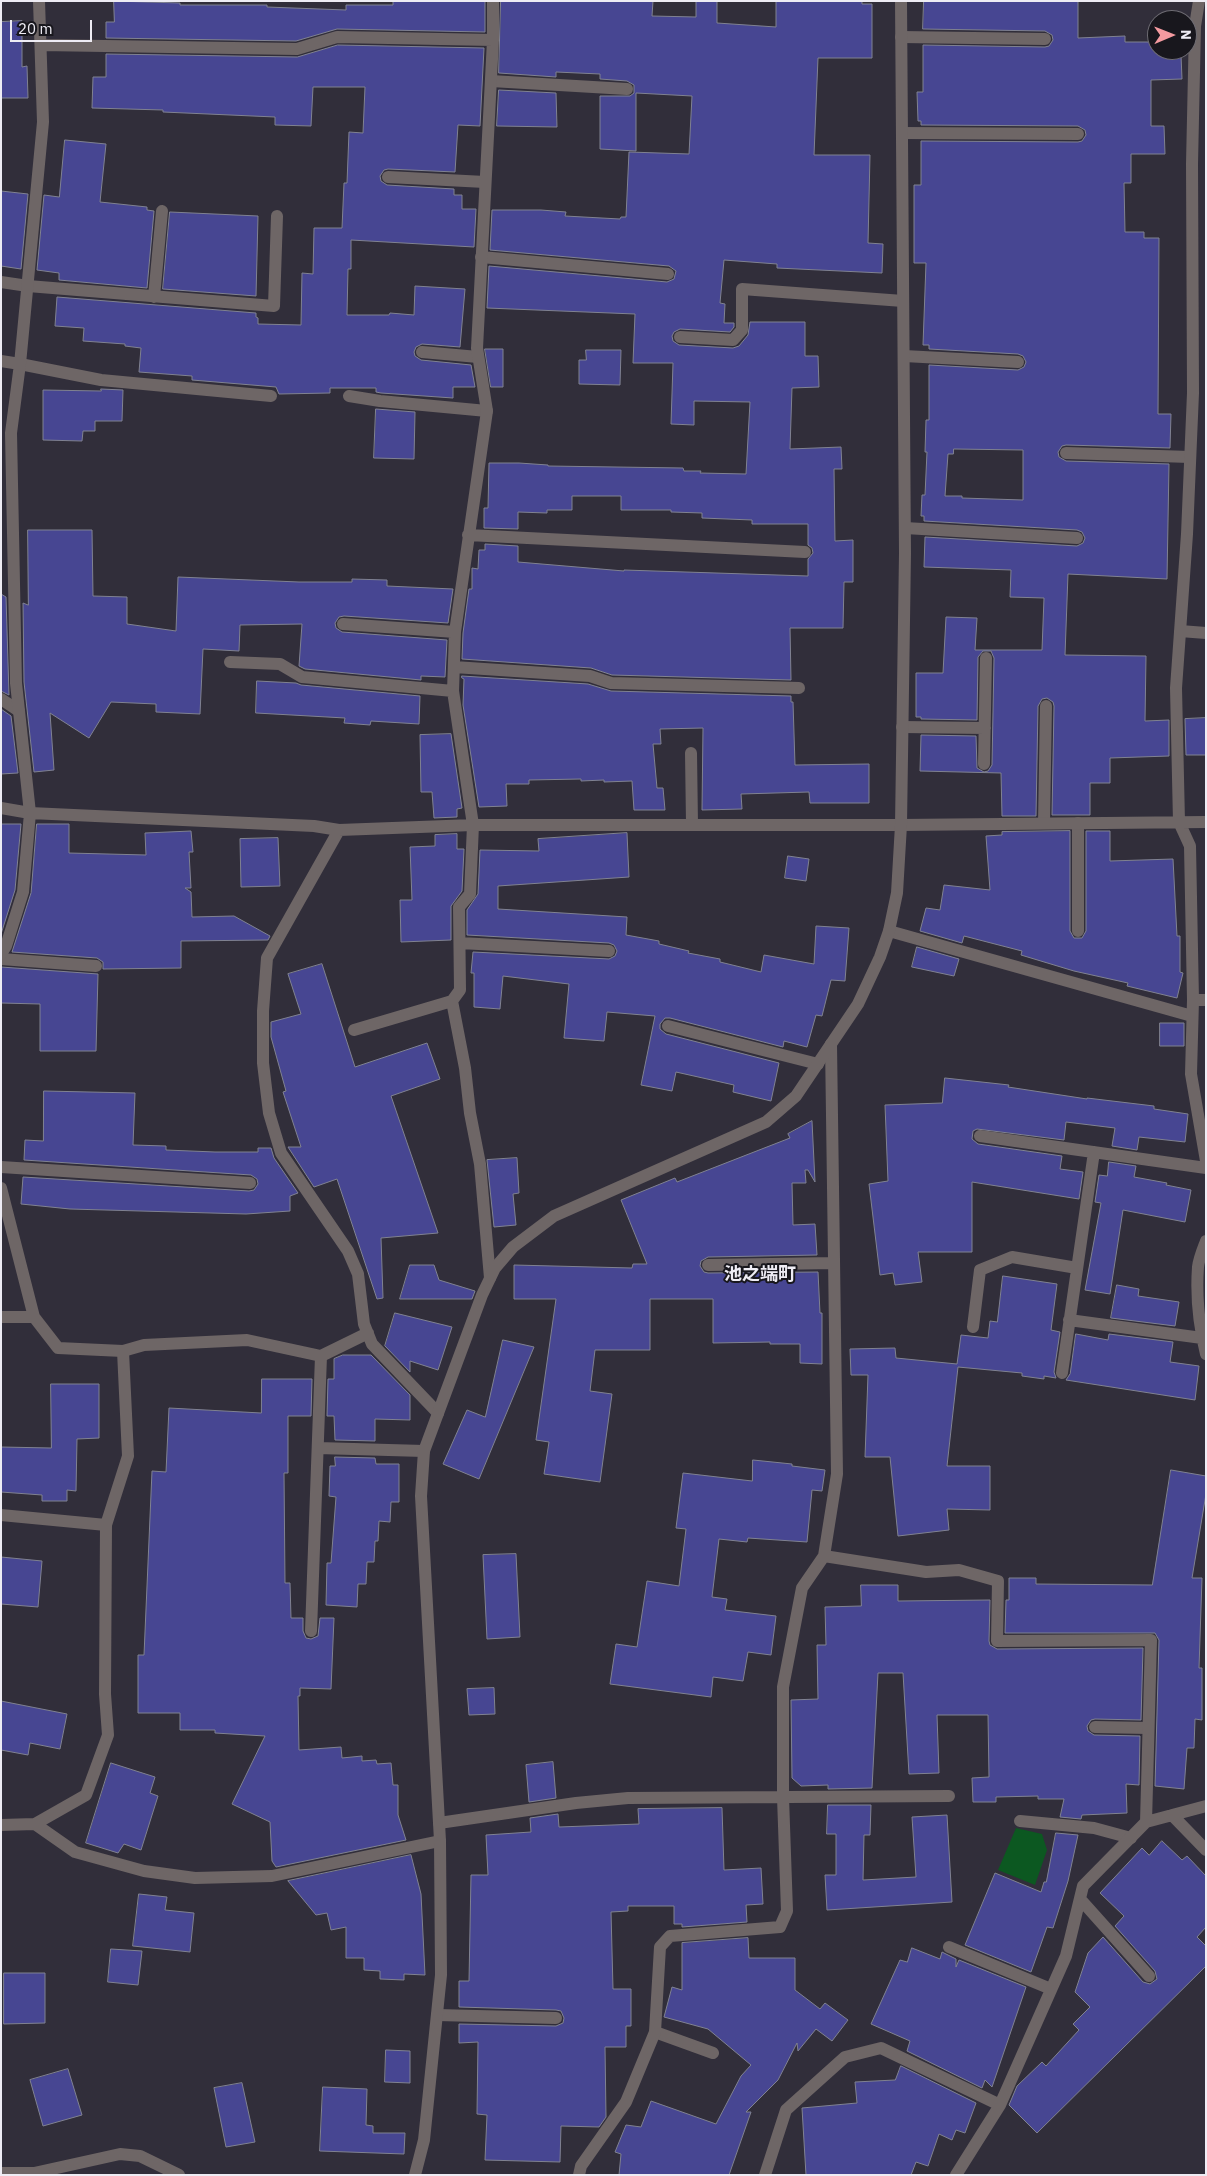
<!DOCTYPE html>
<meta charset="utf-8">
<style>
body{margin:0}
#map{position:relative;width:1207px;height:2176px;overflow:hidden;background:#312e3a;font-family:"IBM Plex Sans",sans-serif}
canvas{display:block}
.frame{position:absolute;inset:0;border:2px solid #eeecf4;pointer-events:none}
.north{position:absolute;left:1147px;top:10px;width:50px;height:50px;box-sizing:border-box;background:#18171d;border:1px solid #6e6c73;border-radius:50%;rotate:89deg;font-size:14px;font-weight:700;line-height:20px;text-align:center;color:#eeecf4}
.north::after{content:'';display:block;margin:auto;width:18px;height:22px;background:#f49aa0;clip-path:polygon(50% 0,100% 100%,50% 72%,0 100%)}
.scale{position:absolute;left:10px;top:20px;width:82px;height:22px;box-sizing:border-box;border:2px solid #eeecf4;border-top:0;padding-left:6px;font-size:15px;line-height:18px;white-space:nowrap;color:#eeecf4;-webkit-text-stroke:4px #18171d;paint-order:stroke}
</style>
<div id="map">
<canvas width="1207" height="2176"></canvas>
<div class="frame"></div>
<div class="north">N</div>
<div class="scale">20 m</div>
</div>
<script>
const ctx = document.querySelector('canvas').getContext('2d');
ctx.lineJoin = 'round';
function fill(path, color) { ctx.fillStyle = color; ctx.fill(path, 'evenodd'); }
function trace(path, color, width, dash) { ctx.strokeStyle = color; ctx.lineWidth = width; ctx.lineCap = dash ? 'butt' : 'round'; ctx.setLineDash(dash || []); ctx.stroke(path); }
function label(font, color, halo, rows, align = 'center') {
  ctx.font = font + ' "IBM Plex Sans","Noto Sans JP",sans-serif'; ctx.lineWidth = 4; ctx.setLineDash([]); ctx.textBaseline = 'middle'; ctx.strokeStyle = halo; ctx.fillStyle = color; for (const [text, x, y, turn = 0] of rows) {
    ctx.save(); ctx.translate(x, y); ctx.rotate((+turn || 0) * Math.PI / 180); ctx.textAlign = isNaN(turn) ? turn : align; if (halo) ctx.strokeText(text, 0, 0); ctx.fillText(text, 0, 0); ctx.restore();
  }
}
const green = new Path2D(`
 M1016,1828L1042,1834L1047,1850L1035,1885L998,1870Z`);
const building = new Path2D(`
 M114,1L180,3V5H267V7L346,10V5H393V1H485V32L337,29L296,41L106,38V22H114Z
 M501,1H653L652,16L696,17V1H717V23L776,27V1H862V4H872V58H818L814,155H870L868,243L883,244L882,273L777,268V264L724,260L720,303L725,304L724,323H734V327L730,332L680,329L674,332L672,336L673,341L679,345L733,348L739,346L748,335L750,322H805V356H818L819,387L792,388L790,449L841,447L842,469H834L835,541L853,540V582H844L843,628H790L791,680L612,675L591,668L462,659L463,633L469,589H472V568L478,569L479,550H485V544L518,546V562L624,571V570L808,576V559L813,553L812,548L808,545V524H752V520L702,518V513L671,512V510H621V496H572V510H547V513L518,512V529L484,528V508H488L489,463H519L548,465V466L683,468L684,471H701L700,473L746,474L750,402L694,401V425L671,424L673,363H633L635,314L487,308L489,266L667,282L674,279L676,271L669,266L490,250L492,210H541L566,212L565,216L620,219L621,217H626L629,152L689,154L692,96L636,93V151L600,149V96H630L634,93V85L627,81L600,79V74L556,72V77L499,73Z
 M924,1H1078V38L1125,36V42H1151V48L1157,47V50H1175L1176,55H1181L1182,79L1151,80V126H1164L1165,154H1131V183H1124L1125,232H1144V238H1159L1158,414H1171L1170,448L1066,445L1062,446L1058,452L1059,457L1066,461L1169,464L1167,579L1068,574L1065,655L1146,656L1145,721L1169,720V756L1110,758V783H1090V815H1052L1054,706L1053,702L1047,698L1042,699L1038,706L1036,816H1002L1001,773L920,771L921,735L976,736L977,768L984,772L988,771L992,765L994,658L991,651H983L978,657L977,720L921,719V717H916V673H943L946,617L977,618L975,650H1042L1044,598L1010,597L1011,570L924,567L925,537L1077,546L1083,543L1085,538L1082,532L1077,530L924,521V516H921L922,495H925L927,452H925L926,420H929V365L1018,370L1024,367L1026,362L1023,356L1018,354L929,349V345H923L926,263H914V185H921V141L1078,142L1082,141L1086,135L1085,130L1078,126L921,125V121H918L917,92H923V45L1045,47L1049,46L1053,40L1052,35L1045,31L923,29ZM954,449L1023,450V500L962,498V496H945L948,454H953Z
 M22,21V67L27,66L28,98H1V22Z
 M338,45L484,48L480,126L458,125L455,172L388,169L384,170L380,176L381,181L387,185L454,189V195H462V209H476L474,247L351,240V269H348L347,315H389L390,313L414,315L415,286L465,289L460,347L422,344L416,347L414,352L415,356L421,360L471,365L475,387H453V398L381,393L376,392V388H330V393L279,394L276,387L192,380V376L139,372L141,348L125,346V344L83,341L84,328L55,326L57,297L256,313V317L258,318V324L301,325L302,273L313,274L314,228H342L344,183H347L349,132L363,133L365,87H313L311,126L275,125V117L163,112V110L92,108L93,77H106V54L297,57Z
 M499,90L556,93L557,127L497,126Z
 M65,140L106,144L100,202L147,207V210L154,211L147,288L59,280V273L37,270L44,195L59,197Z
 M1,191L28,194L21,269L1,266Z
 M170,212L258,216L256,296L163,289Z
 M485,349H503V387H491Z
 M586,350H621L620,385L579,384V360H586Z
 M101,389L123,390L122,421H95V431H83L82,441L43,440V390L101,391Z
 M376,409L415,412L414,459L374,458Z
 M28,530H92L93,596L127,597V624L176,631L178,577L299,582H352V579L387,580V586L453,589L448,623L344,616L339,617L335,623L336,628L342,632L447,640L445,677L421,676V680L305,669L299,666L302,624L240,625L239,651L203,649L200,714L156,712V704L111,702L89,738L50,713L54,770L34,772L24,682L23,603L28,605Z
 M1,594L6,597L9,695L1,691Z
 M462,676L588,684L611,691L791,696V702H793L795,765L869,764V803H810L809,792L741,794L742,809L702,810L703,728L660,729L661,744H653L657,788H663L665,810H634L632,781L604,782V780L581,781V779L529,780V784H506L507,806L479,807L463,705L464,679L462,678Z
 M257,681L296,683L301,685L420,696L419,724L371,721L370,725L344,723L345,718L256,713Z
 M1,709L11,716L18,773L1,774Z
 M1206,718V755H1186L1185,719Z
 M451,734L462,808L457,809V817L434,818L432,792H421L420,735Z
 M1,824H21L15,890L1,934Z
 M37,824H69V853L146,855L145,833L191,831L193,852H189L191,888H185L191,892L192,917L234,916L270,936L268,940L181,941V968L103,969V962L97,958L12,952L31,893Z
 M1070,831V931L1074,938H1082L1086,931V831H1110V861L1173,859L1177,936H1180V972L1183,973L1177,998L1127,986L1128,983L1074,971L1021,955L1022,951L964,936L962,943L920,931L926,908L940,910L944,885L990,890L986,836L1002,835V832Z
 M627,833L629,877L498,886V909L627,917L626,935L659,941V944L689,951L688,953L720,959V962L761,972L764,955L814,964L816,926L849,928L845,981L831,980L822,1016L816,1015L807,1047L784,1041L783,1047L670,1018H665L660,1024V1029L666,1034L779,1063L771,1101L733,1092L734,1085L676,1072L672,1091L641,1085L655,1016L607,1012L604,1041L564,1038L569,984L503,976L500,1009L474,1007V973H471L473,952L609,959L615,956L617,951L614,945L609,943L467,935V910L478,894L480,850L539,851L538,839Z
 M457,834V849H464L462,891L451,906V940L401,942L400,900H412L410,847L435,846V835Z
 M278,838L280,886L241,887L240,839Z
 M788,856L809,859L806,881L785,878Z
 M917,947L959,959L954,976L912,967Z
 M322,964L355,1067L427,1043L440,1079L391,1096L438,1233L381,1238L383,1298L377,1299L337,1179L314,1187L288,1147H301L283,1092L286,1091L271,1037V1022L301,1014L288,974Z
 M1,967L98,974L96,1051H40V1004L1,1003Z
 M1160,1023H1184V1046H1160Z
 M945,1078L1009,1085L1008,1087L1087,1099V1098L1154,1106V1109L1188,1114L1185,1142L1139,1137L1137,1150L1112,1146L1115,1128L1066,1122L1064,1140L977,1129L973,1131L972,1139L978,1144L1062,1156L1060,1169L1083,1172L1079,1199L972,1182V1252H918L922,1282L895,1285L893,1273L880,1275L869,1184L888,1181L885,1105L942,1103Z
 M44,1091L135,1093L133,1145L166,1146V1150L215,1152H258V1148H271L274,1158L298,1193L290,1196V1211L246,1214L70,1209L21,1204L23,1177L249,1191L254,1190L258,1184L257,1179L251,1175L24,1160L25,1140L43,1141Z
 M812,1121L815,1182L808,1170H805L806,1183H792L793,1225L815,1224L817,1255L708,1257L701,1261L700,1266L704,1272L708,1273L818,1272L820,1313H822V1364L800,1363V1344H770V1342L713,1343V1299H650V1350H595L590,1391L612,1394L600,1482L544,1474L549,1442L536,1440L556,1299H514V1265L632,1268L633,1264H647L621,1200L675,1178L677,1182L790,1138L788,1134Z
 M517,1158L519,1193L513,1194L516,1225L494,1227L487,1160Z
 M1109,1162L1136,1166L1134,1177L1167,1183L1166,1185L1191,1190L1185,1222L1123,1210L1110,1294L1085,1290L1101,1203L1095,1202L1099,1175L1107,1176Z
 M410,1265H434L439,1280L475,1291L472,1299H400Z
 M1003,1276L1057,1284L1051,1330L1060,1332L1054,1372L1056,1378L1044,1376V1379L1022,1376V1373L958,1367L947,1466H990V1510L947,1509L949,1530L898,1536L890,1457H865L868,1375H851L850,1349L895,1348L896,1358L957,1364L961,1335L988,1338L990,1321L997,1322Z
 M1117,1285L1139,1289L1138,1296L1179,1302L1175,1326L1111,1318Z
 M395,1313L452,1327L438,1370L410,1361V1372L385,1346Z
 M1076,1334L1108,1340L1109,1334L1173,1342L1170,1362L1199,1366L1195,1400L1066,1380L1070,1374Z
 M503,1340L534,1347L479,1479L443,1464L467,1410L485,1417Z
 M343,1355H371L410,1395V1420L375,1419V1441L335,1440L334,1416H327L328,1379H334V1359Z
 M262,1379H312L311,1416H288V1473H284L285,1583H290L291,1618H303V1631L306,1638L311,1639L318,1636L320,1618H334L331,1689L300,1688V1696H298L299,1750L341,1747L342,1758L362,1756V1761L376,1760L377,1764L391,1763L393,1785H398V1815L406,1840L276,1867L272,1861L270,1822L232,1804L265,1736L215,1733V1730H180V1713H138V1655H144L152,1471L166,1472L169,1408L261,1413Z
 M51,1384H99V1438L77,1439L76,1491L67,1490V1501H42V1495L1,1492V1447L51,1448Z
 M335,1457L375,1458L376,1464H399V1502H391L390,1522L379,1521L378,1541H375L374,1562H367L366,1584H358L357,1607L326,1605L327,1563H331L336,1497L329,1496L330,1466H335Z
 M753,1460L792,1464V1466L825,1470L822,1491L812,1490L807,1542L748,1538L747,1542L719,1539L712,1597L727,1599L725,1610L776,1616L771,1655L748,1652L743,1681L713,1677L711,1697L610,1684L616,1644L637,1647L647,1581L679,1586L686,1529L676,1528L683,1473L752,1481Z
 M1171,1470L1206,1476V1494L1192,1578H1202L1199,1668H1202V1720L1195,1719L1194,1748H1187L1184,1789L1155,1786L1159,1640L1155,1633H1005L1006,1600H1009V1578H1036V1584L1152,1585Z
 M516,1554L520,1637L487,1639L483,1555Z
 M1,1557L42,1561L38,1607L1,1604Z
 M861,1585H898V1601L990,1600L989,1641L990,1645L997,1649L1143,1648L1141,1720L1095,1719L1091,1720L1087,1726L1088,1731L1094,1735L1140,1736L1139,1785L1126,1784L1127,1813L1082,1815L1081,1819L1060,1817L1064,1799H1038V1796L996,1797V1802H973L972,1778L989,1777L988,1715H937L939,1773L909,1774L903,1673H878L872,1788L828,1789V1785L801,1786L792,1778L791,1700L818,1699L817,1645H826L825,1607L861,1606Z
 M494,1688L495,1714L469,1715L467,1689Z
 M1,1701L67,1714L60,1749L30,1743L28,1755L1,1750Z
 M553,1762L556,1798L529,1802L526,1765Z
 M111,1763L155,1777L150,1793L158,1796L141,1850L124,1844L118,1853L86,1843Z
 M828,1805H871L870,1835H864L863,1880L916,1877L912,1817L947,1815L952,1902L827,1910L825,1875H836V1834H827Z
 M722,1808L724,1870L761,1868L763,1904L746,1905L747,1922L682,1927V1924H674V1906H628V1911L611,1912L613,1989H631V2026H626V2047H605L606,2117L599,2127L561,2126L560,2162L485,2160L487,2115L477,2114L478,2042L459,2043V2024L556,2026L563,2023L564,2018L561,2011L556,2010L459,2007V1981H469L471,1875H488L486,1835L531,1832L530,1818L558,1814L559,1827L639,1824L638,1809Z
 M1056,1833L1078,1835L1068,1881L1053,1928L1047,1927L1031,1972L965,1945L995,1873L1041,1892L1044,1882H1046Z
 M1162,1841L1182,1860L1187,1856L1206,1876V1927L1197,1937L1206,1946V1966L1037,2133L1009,2105L1017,2086L1042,2062L1046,2066L1079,2030L1073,2024L1090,2007L1075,1992L1088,1953L1103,1937L1143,1982L1150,1984L1157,1979L1155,1971L1115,1926L1124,1916L1100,1893L1142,1848L1149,1855Z
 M411,1855L421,1894L425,1975L404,1974V1980L380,1979V1971L364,1970V1958H346V1927L331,1930L327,1913L316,1915L288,1881Z
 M139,1894L167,1897L165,1910L194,1913L190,1952L133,1946Z
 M748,1938L749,1958H795V1990L820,2009L825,2003L848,2020L832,2041L816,2029L798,2051L797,2043L778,2080L746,2112H751L729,2175H619L621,2154L615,2152L626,2125L641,2127L651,2101L716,2124L741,2076L751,2065L708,2029L664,2017L672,1987L682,1990V1943Z
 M912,1948L940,1959L942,1952L956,1959V1967L959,1960L1026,1987L992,2087L985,2080L982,2088L907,2051L910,2041L871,2024L900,1960L907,1962Z
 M111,1949L142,1951L138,1985L108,1982Z
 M4,1973H45V2023L4,2024Z
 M386,2050L410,2051V2083L385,2082Z
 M901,2066L976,2103L965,2133L956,2130L952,2140L939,2134L928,2166L916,2162L911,2175H806L802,2108L857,2103L855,2082L895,2080Z
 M68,2069L82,2115L43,2126L30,2080Z
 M242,2083L255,2142L226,2147L214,2088Z
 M323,2087L367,2089L366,2125L373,2126V2133H405L404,2154L320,2151Z`);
const service = new Path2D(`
 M901,37L1045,39
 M491,81L627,89
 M902,133L1078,134
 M388,177L485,182
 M481,257L668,274
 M1,282L28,286L274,306L277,216
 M154,297L162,211
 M422,352L478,357
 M20,364L101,380L271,396
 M349,396L380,401L487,411
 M1066,453L1190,457
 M1,699L19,711
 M691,753L692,824
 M1044,823L1046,706
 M1078,823V931
 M1,959L96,966
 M1095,1727L1148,1728
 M1020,1821L1094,1828L1131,1838
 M437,2015L556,2018
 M655,2032L713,2053`);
const minor = new Path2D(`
 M1199,1L1195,26L1192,164L1193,393L1187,534L1176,688L1179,822L1190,846L1193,1000L1191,1074L1206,1161
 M41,45L297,49L337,37L493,40
 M680,337L733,340L742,330V289L903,301
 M904,356L1018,362
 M1,361L20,364
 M905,528L1077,538
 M468,535L805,552
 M343,624L455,632
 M1180,631L1206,633
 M230,662L280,664L302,677L453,691
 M454,667L590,676L611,683L799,688
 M902,727L985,728
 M984,764L986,658
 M1,808L30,813L314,826L339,830L473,825H901L1206,822
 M339,830L267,958L263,1011V1063L269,1113L281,1153L348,1251L358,1274L364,1324L372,1344L438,1413
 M889,931L1192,1016
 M460,943L609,951
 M1,954L6,946L23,892L30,813L16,683L11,433L20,364L43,122L39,1
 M1193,1000H1206
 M452,1001L465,1068L470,1113L480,1164L490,1278
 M668,1026L818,1064
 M354,1030L452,1001L460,990L459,907L470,894L473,825L453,691L455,632L487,411L477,348L493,40V1
 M980,1136L1206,1168
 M1,1167L250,1183
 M1,1188L34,1317
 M1206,1241C1203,1249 1199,1258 1198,1267C1196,1295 1199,1326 1206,1354
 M708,1265L834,1263
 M1,1317H34L58,1348L123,1351L128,1456L106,1525L105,1694L108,1735L86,1795L35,1824
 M1069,1320L1202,1338
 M973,1327L980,1270L1012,1257L1077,1268
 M123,1351L144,1345L247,1340L321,1356L311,1631
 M321,1356L368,1333
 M1062,1373L1094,1152
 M318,1448L424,1451
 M1,1515L106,1525
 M824,1556L926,1572L959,1570L998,1581L997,1641L1151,1640L1146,1822
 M1172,1815L1206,1850
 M439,1823L576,1803L628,1798L949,1796
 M1,1825L35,1824L75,1852L144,1871L195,1878L272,1876L440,1841
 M1081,1900L1149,1976
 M949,1947L1051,1989
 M1,2173H34L120,2154L140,2156L179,2175
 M579,2175L581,2166L626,2102L655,2032L660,1947L670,1936L780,1927L787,1911L783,1797V1687L802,1588L824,1556L837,1474L831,1044
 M765,2175L786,2110L845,2057L881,2048L1000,2105
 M956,2175L1000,2105L1066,1956L1083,1886L1146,1822L1206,1806`);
const tertiary = new Path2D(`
 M415,2175L424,2140L441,1975L440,1841L421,1496L424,1451L482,1295L495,1268L513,1247L554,1216L766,1122L796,1096L858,1004L880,957L889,931L897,893L901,825L905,553L901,1`);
const neighbourhoodNames = [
 ["池之端町",760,1275]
];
fill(green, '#0c5821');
fill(building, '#474692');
trace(building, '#808291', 1);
trace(service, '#6e6666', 12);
trace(minor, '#6e6666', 12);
trace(tertiary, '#6e6666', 12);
label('bold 18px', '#eeecf4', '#18171d', neighbourhoodNames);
</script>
